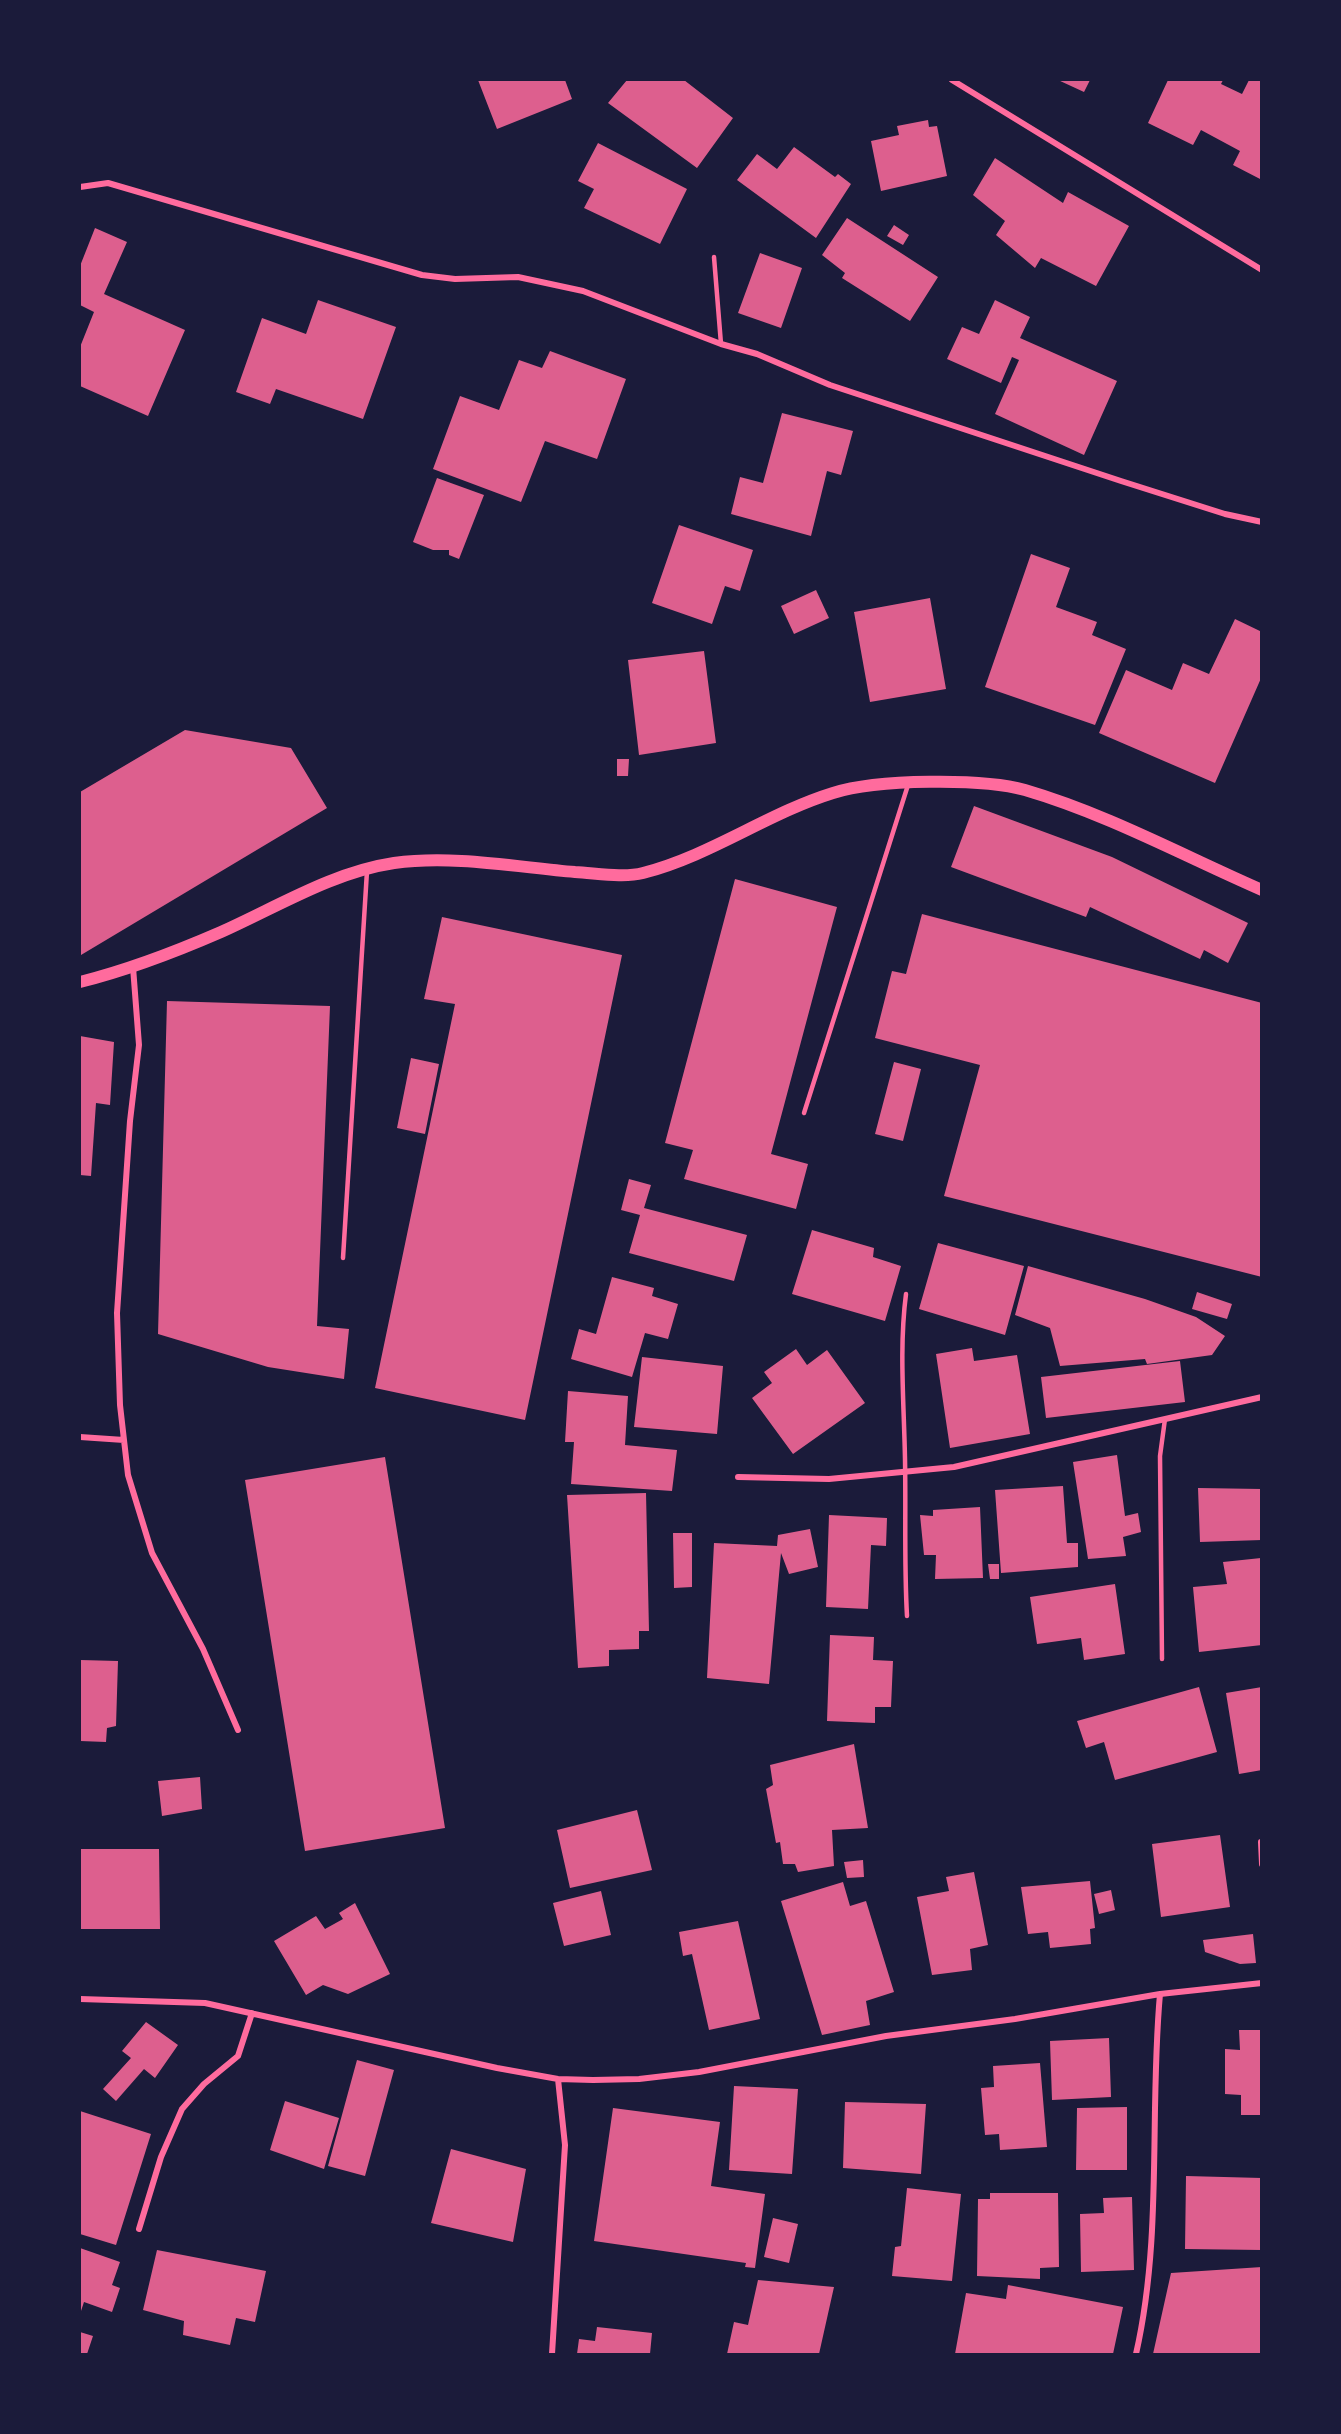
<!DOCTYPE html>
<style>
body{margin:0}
#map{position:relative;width:1341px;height:2434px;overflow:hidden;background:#1b1b3a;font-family:"DM Sans",sans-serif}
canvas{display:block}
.frame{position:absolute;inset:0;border:81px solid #1b1b3a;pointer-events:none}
</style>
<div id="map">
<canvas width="1341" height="2434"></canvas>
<div class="frame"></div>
</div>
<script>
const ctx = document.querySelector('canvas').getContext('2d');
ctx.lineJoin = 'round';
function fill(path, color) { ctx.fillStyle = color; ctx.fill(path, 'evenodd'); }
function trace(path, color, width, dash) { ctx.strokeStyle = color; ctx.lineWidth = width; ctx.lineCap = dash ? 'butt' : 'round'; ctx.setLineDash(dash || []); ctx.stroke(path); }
const building = new Path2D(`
 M478,80H565L572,99L497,129Z
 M627,80H684L733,118L697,168L608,103Z
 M1058,80H1090L1084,92Z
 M1168,80H1223L1221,84L1242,94L1249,80H1262V180L1233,165L1240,151L1201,130L1193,145L1148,123Z
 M928,120L929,127L937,126L947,176L881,191L871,141L899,135L897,126Z
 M598,143L687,189L660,244L584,208L594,189L578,181Z
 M794,147L835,177L838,174L851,184L816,238L737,180L757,154L777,169Z
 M995,158L1063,203L1068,192L1129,226L1096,286L1041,258L1035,268L996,235L1005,221L973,195Z
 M847,218L938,277L910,321L842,278L845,273L822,255Z
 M894,225L909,235L903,245L887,236Z
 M95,228L127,242L104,294L185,330L148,416L80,386V347L94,312L80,305V266Z
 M760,253L802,268L781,328L738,313Z
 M318,300L396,327L363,419L276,389L270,404L236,392L262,318L306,334Z
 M995,300L1030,317L1020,338L1117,381L1084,455L995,414L1019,360L1012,357L1001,383L947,359L962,327L979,334Z
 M550,351L626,379L597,459L545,441L521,502L433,469L460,396L499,410L519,360L542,368Z
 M782,413L853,431L841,475L827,471L811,536L731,514L740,477L763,483Z
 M437,478L484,495L459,559L449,555V550H433L413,542Z
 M679,525L753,550L740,591L725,586L712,624L652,603Z
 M1031,554L1070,568L1056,607L1097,622L1092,635L1126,649L1095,725L985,687Z
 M816,590L829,618L794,634L781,606Z
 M930,598L946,689L870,702L854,612Z
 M1235,619L1262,632V676L1215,783L1099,733L1126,670L1172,690L1183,663L1209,674Z
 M704,651L716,743L639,755L628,660Z
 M185,730L291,748L327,808L81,955L80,792Z
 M617,759H629L628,776H617Z
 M974,806L1112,857L1248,923L1228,963L1204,950L1200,959L1090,907L1086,917L951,867Z
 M735,879L837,907L771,1154L808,1164L796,1209L684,1179L693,1150L665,1143Z
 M922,914L1262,1003V1277L944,1196L980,1065L875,1038L892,971L906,974Z
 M442,917L622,955L525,1420L375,1388L455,1004L424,999Z
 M167,1001L330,1006L317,1326L349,1329L344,1379L268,1367L158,1334Z
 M80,1036L114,1042L110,1105L96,1103L91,1176L80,1175Z
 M411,1058L439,1064L425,1134L397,1128Z
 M894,1062L921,1069L903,1141L875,1134Z
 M629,1179L651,1185L644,1208L747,1235L734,1281L629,1253L640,1215L621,1210Z
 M812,1230L874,1248L873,1257L901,1266L885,1321L792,1294Z
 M938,1243L1024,1266L1005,1335L919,1309Z
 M1028,1266L1145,1299L1196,1317L1225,1336L1212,1355L1147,1364L1145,1359L1060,1366L1050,1328L1015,1315Z
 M612,1277L654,1288L652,1296L678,1304L668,1339L645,1333L632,1377L571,1359L579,1329L596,1334Z
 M1197,1292L1232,1304L1227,1319L1192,1309Z
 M972,1348L974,1361L1017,1355L1030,1434L950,1448L936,1354Z
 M796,1349L807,1365L827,1350L865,1403L793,1454L752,1398L772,1383L764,1372Z
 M642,1357L723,1366L717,1434L634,1427Z
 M1180,1361L1185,1402L1046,1418L1041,1377Z
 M568,1391L628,1396L625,1445L677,1450L672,1491L571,1484L574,1442H565Z
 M1117,1455L1125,1516L1138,1513L1141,1532L1123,1537L1126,1556L1088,1559L1073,1462Z
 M385,1457L445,1828L305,1851L245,1480Z
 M1063,1486L1067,1543H1078V1567L1001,1573L995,1490Z
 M1198,1488L1262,1489V1540L1200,1542Z
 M646,1493L649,1631H639V1649L609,1650V1666L578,1668L567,1495Z
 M980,1507L983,1578L935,1579L936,1555H924L920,1515L933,1516V1510Z
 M829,1515L887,1518L886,1546L871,1545L868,1609L826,1607Z
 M810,1529L818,1567L789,1574L781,1553L769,1684L707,1678L714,1543L777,1546L778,1535Z
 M673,1533H692V1587L674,1588Z
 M1261,1558L1262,1645L1199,1652L1193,1587L1227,1584L1223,1562Z
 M988,1564H999V1579H990Z
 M1115,1584L1125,1654L1084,1660L1081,1638L1037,1644L1030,1597Z
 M830,1635L874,1637L873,1660L893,1661L891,1707H875V1723L827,1721Z
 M80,1660L118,1661L116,1726L107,1728L106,1742L80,1741Z
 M1199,1687L1217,1752L1115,1780L1104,1742L1086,1748L1077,1721Z
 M1262,1687V1770L1239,1774L1226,1693Z
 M854,1744L868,1828L832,1830L834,1866L798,1872L795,1864H783L780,1842L776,1843L766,1789L773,1785L770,1765Z
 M200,1777L202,1809L162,1816L158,1781Z
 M637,1810L652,1870L570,1888L557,1830Z
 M1220,1835L1230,1907L1161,1917L1152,1844Z
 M80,1849H159L160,1929H80Z
 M863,1860L864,1877L847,1878L844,1862Z
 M974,1872L988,1945L970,1949L972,1970L932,1975L917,1897L949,1891L946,1877Z
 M1090,1881L1095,1928L1090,1929L1091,1944L1050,1948L1048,1932L1028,1934L1021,1887Z
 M843,1882L850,1906L866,1901L894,1992L866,2001L870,2025L822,2035L781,1901Z
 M1111,1890L1115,1910L1099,1914L1094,1894Z
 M601,1891L611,1935L564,1946L553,1903Z
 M355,1903L390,1974L348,1994L323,1985L306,1995L274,1941L316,1916L325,1929L343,1919L339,1913Z
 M738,1921L760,2019L709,2030L692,1954L683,1956L679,1932Z
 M1253,1934L1256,1963L1240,1964L1205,1952L1203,1940Z
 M146,2022L178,2045L155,2078L144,2069L116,2101L103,2089L131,2058L122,2051Z
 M1239,2030H1262V2115H1241V2095L1225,2094V2049L1240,2050Z
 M1109,2038L1111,2097L1052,2100L1050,2041Z
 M357,2060L394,2070L365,2176L328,2166Z
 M1040,2063L1047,2147L1000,2150L999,2134L985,2135L981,2088L994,2087L993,2066Z
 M734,2086L798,2089L792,2174L729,2170Z
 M285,2101L339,2118L324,2169L270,2150Z
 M845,2102L926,2104L921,2174L843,2168Z
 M1127,2107V2170H1076L1077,2108Z
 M613,2108L720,2122L711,2186L765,2194L755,2268L745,2267L746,2263L594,2241Z
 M80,2111L151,2134L116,2245L80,2234Z
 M451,2149L526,2169L513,2242L431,2223Z
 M1186,2176L1262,2178V2250L1185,2249Z
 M907,2188L961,2194L952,2281L892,2276L895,2247L901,2246Z
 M990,2193H1058L1059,2267L1040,2268V2279L977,2276L978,2199H990Z
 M1132,2197L1134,2270L1081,2272L1080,2214L1104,2213L1103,2198Z
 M773,2218L798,2224L789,2263L764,2257Z
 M80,2248L120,2262L112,2285L120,2288L112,2312L84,2302L80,2314Z
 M157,2250L266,2271L255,2322L236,2318L230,2345L183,2335L184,2321L143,2310Z
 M1262,2267V2354H1153L1171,2273Z
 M758,2280L834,2287L819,2354H727L734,2322L748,2325Z
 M1008,2285L1123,2307L1113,2354H955L966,2293L1006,2299Z
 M597,2327L652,2333L650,2354H577L579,2339L595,2341Z
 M80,2332L93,2336L87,2354H80Z`);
const service = new Path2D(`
 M714,257L721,344
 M804,1113L908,785
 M343,1258L367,871
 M906,1294C899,1348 904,1404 905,1459C906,1512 904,1564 907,1616
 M1162,1659L1160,1456L1165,1419`);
const minor = new Path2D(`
 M952,80L1262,270
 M80,187L108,183L422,275L455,279L518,277L583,291L721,344L757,354L830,385L1121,481L1225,514L1262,522
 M133,967L139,1045L130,1121L117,1313L120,1405L128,1475L152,1553L203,1649L238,1730
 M80,1437L124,1440
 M738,1477L829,1479L954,1467L1262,1397
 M1261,1842L1262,1864
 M80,1999L205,2003L497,2068L558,2079L593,2080L639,2079L699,2072L886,2036L1015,2019L1160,1994L1262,1983
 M139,2229L161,2157L182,2109L204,2084L238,2056L252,2013
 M552,2354L565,2145L558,2079
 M1136,2354C1163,2235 1149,2114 1160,1994`);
const secondary = new Path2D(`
 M80,982C128,970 175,952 221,932C277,907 333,872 394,863C453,855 516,867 575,872C596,873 623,878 643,873C710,856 768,813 833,793C876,779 983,778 1025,790C1107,814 1184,856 1262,890`);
fill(building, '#dd5f8e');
trace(service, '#ff6b9d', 4.5);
trace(minor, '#ff6b9d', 6);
trace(secondary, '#ff6b9d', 12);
</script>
